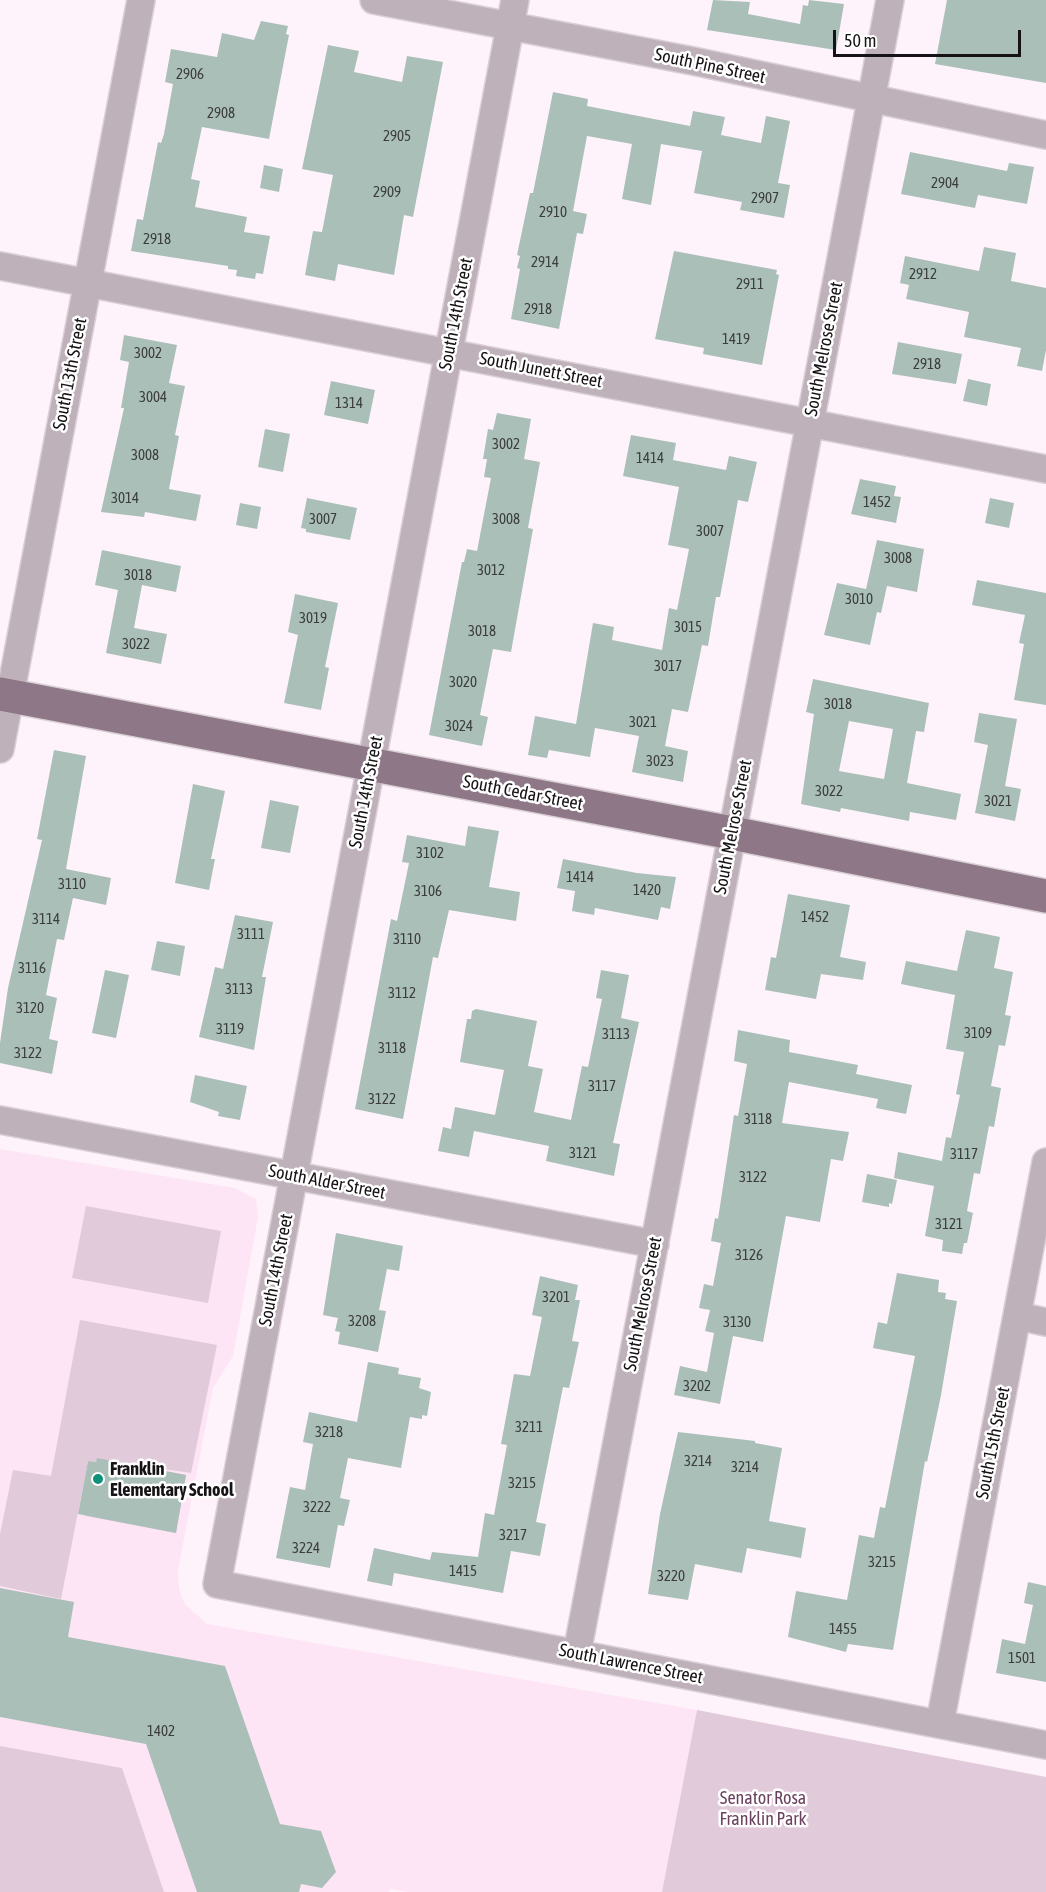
<!DOCTYPE html>
<style>
body{margin:0}
#map{position:relative;width:1046px;height:1892px;overflow:hidden;background:#fef3fa;font-family:"Asap Condensed",sans-serif}
canvas{display:block}
.scale{position:absolute;left:833px;top:30px;width:188px;height:27px;box-sizing:border-box;border:3px solid #171215;border-top:0;padding-left:8px;font-size:18px;line-height:21px;white-space:nowrap;color:#171215;-webkit-text-stroke:4px #fff;paint-order:stroke}
</style>
<div id="map">
<canvas width="1046" height="1892"></canvas>
<div class="scale">50 m</div>
</div>
<script>
const ctx = document.querySelector('canvas').getContext('2d');
ctx.lineJoin = 'round';
function fill(path, color) { ctx.fillStyle = color; ctx.fill(path, 'evenodd'); }
function trace(path, color, width, dash) { ctx.strokeStyle = color; ctx.lineWidth = width; ctx.lineCap = dash ? 'butt' : 'round'; ctx.setLineDash(dash || []); ctx.stroke(path); }
function label(font, color, halo, rows, align = 'center') {
  ctx.font = font + ' "Asap Condensed",sans-serif'; ctx.lineWidth = 5; ctx.setLineDash([]); ctx.textBaseline = 'middle'; ctx.strokeStyle = halo; ctx.fillStyle = color; for (const [text, x, y, turn = 0] of rows) {
    ctx.save(); ctx.translate(x, y); ctx.rotate((+turn || 0) * Math.PI / 180); ctx.textAlign = isNaN(turn) ? turn : align; if (halo) ctx.strokeText(text, 0, 0); ctx.fillText(text, 0, 0); ctx.restore();
  }
}
const built = new Path2D(`
 M0,1149L235,1188L256,1199L258,1217L233,1356L213,1388L178,1570L179,1589L185,1604L207,1624L697,1710L662,1892H408L390,1889L389,1892H164L122,1768L0,1746Z`);
const green = new Path2D(`
 M86,1206L221,1231L208,1303L72,1278Z
 M80,1320L217,1345L191,1473L135,1465L186,1475L176,1533L86,1516L96,1462L88,1461L61,1599L0,1586V1534L13,1470L51,1476Z
 M697,1710L1046,1777V1892H662Z
 M0,1746L122,1768L164,1892H0Z`);
const building = new Path2D(`
 M713,0L750,2L748,14L800,24L803,5L808,6L809,0L844,4L836,50L707,30Z
 M947,0H1046V83L935,64Z
 M261,21L288,26L286,34L289,35L269,139L202,127L191,179L200,181L195,207L247,217L244,232L270,236L263,274L256,273L255,279L236,276L237,270L228,269V266L131,251L137,219L143,220L158,142L161,143L164,134L173,84L165,82L171,49L217,57L222,33L254,40Z
 M328,45L359,51L354,72L402,82L407,56L443,62L413,217L404,215L394,275L338,264L335,281L305,275L313,231L322,232L333,175L302,169Z
 M553,92L588,99L587,106L690,126L693,111L725,117L721,135L761,143L766,116L790,121L778,183L790,185L784,218L740,210L742,202L694,193L702,151L661,144L651,205L622,199L632,144L587,136L573,211L587,214L583,234L577,233L559,329L511,319L520,269L517,268L520,256L517,255L530,193H533Z
 M910,152L1007,171L1009,163L1034,167L1027,204L978,195L975,208L901,194Z
 M264,165L283,169L279,192L260,188Z
 M984,247L1016,253L1011,281L1046,288V350L1042,371L1017,366L1021,348L964,337L969,312L906,299L909,285L900,283L905,256L979,271Z
 M674,251L777,270L776,274L779,275L762,365L703,354L704,348L655,339Z
 M124,335L177,345L169,383L185,386L175,435L179,436L169,489L201,495L196,521L145,512L144,517L101,512L124,408H121L129,362L120,360Z
 M898,342L962,354L956,384L892,374Z
 M968,379L991,384L987,406L963,401Z
 M331,381L375,390L368,424L324,415Z
 M497,413L531,419L524,459L540,462L528,528L533,529L511,652L493,649L480,715L488,717L482,746L429,735L462,562H464L467,549L477,551L491,478L484,477L487,459H483L488,429L493,430Z
 M265,429L290,434L283,472L258,467Z
 M631,435L676,443L673,460L726,470L729,456L757,462L748,502L738,500L720,597H716L708,646L702,645L688,712L672,709L665,746L688,751L683,782L632,772L639,736L595,728L590,757L549,750L547,758L528,755L535,716L576,724L593,623L614,627L612,640L662,650L669,608L677,610L689,549L668,545L679,487L623,476Z
 M860,479L896,486L894,496L901,497L896,523L851,514Z
 M307,498L357,508L350,540L306,532V529L301,528Z
 M990,498L1014,503L1009,528L985,523Z
 M240,503L261,507L257,529L236,525Z
 M877,540L924,549L917,592L887,586L881,613L877,612L870,645L824,635L837,583L866,589Z
 M102,550L181,566L176,592L142,585L134,628L167,634L161,664L106,653L118,590L95,585Z
 M977,580L1046,593V705L1014,700L1024,644L1019,643L1025,615L972,605Z
 M295,594L338,603L325,667L329,668L321,710L284,703L298,635L288,632Z
 M813,679L929,703L924,732L916,731L907,783L961,794L956,820L910,812L909,821L841,808L840,812L801,804L814,714L806,712ZM849,721L893,729L884,779L839,771Z
 M979,713L1017,719L1005,786L1021,789L1015,821L975,813L988,745L974,742Z
 M54,750L86,756L66,869L111,878L106,905L73,898L64,940L57,939L46,995L57,998L49,1039L58,1041L52,1074L0,1063V1043L8,988L42,840L37,839Z
 M193,784L225,791L211,859H215L209,890L175,883Z
 M270,800L299,806L290,853L261,848Z
 M468,826L499,831L489,887L520,892L516,921L449,910L438,958L433,957L403,1119L355,1109L391,919L397,921L409,863L402,862L407,835L465,846Z
 M563,859L637,873L676,877L670,909L661,907L658,920L595,908L594,915L572,911L575,891L557,888Z
 M788,894L850,905L840,957L866,962L863,980L821,974L816,999L765,990L771,957L776,958Z
 M235,915L273,922L262,977H266L254,1050L199,1037L215,967L223,969Z
 M966,930L1000,937L994,968L1013,972L1005,1015L1011,1016L1005,1046L999,1045L991,1086L1001,1088L994,1127L989,1126L980,1174L974,1173L967,1211L973,1213L967,1243H964L962,1254L942,1251L943,1240L925,1236L934,1186L894,1178L898,1152L942,1161L946,1137L951,1138L960,1095L956,1094L964,1052L946,1049L955,995L901,984L906,961L957,971Z
 M157,941L185,946L180,976L151,970Z
 M105,970L129,975L116,1038L92,1033Z
 M601,970L629,975L621,1018L639,1022L613,1143L620,1144L614,1176L546,1161L549,1146L474,1131L469,1157L438,1151L443,1127L451,1129L455,1107L495,1115L504,1070L460,1062L467,1019H471L472,1011L476,1009L537,1021L528,1066L543,1069L534,1112L571,1120L582,1066L588,1067L602,999L596,998Z
 M738,1030L790,1040L789,1052L858,1065L856,1074L912,1085L906,1114L876,1108L878,1099L789,1082L782,1123L849,1132L843,1161L831,1159L820,1222L786,1216L763,1342L733,1336L720,1404L674,1395L680,1366L707,1372L714,1333L705,1331L710,1310L699,1308L704,1284L713,1286L721,1243L711,1241L715,1218L718,1219L734,1115L738,1116L747,1064L734,1061Z
 M195,1075L247,1086L240,1120L218,1116L219,1112L190,1102Z
 M867,1174L897,1180L892,1204L889,1203V1207L862,1202Z
 M336,1233L403,1246L399,1271L387,1269L379,1310L386,1311L378,1352L338,1344L340,1332L335,1331L338,1318L323,1315Z
 M897,1273L939,1280L938,1292L946,1293L945,1299L957,1301L941,1395L927,1462L925,1461L893,1650L848,1644L846,1652L788,1637L796,1591L847,1600L859,1535L874,1538L880,1507L885,1508L915,1356L873,1348L878,1322L887,1324Z
 M540,1276L578,1285L575,1300H580L572,1341L579,1342L571,1379L569,1388L563,1387L536,1522L546,1524L540,1556L511,1551L503,1593L394,1573L392,1586L367,1581L374,1548L430,1560L432,1552L478,1557L485,1513L494,1515L507,1445L501,1444L514,1374L530,1376L542,1317L532,1315Z
 M368,1362L399,1368L398,1374L421,1378L419,1388L431,1392L427,1416L422,1415V1419L410,1417L401,1468L348,1458L340,1498L350,1500L344,1526L338,1525L330,1568L276,1558L290,1487L305,1490L313,1444L303,1442L309,1412L357,1422Z
 M678,1432L755,1441V1443L782,1448L769,1521L806,1528L801,1558L747,1548L742,1573L695,1564L688,1600L648,1594L660,1514Z
 M97,1458L186,1475L176,1533L78,1514L88,1461L96,1462Z
 M1028,1582L1046,1586V1682L996,1673L1002,1639L1025,1644L1033,1605L1024,1603Z
 M0,1588L74,1602L68,1637L225,1666L280,1824L321,1831L336,1872L322,1888L301,1884L299,1892H197L146,1744L0,1717Z`);
const minor = new Path2D(`
 M374,0L693,61L1046,135
 M515,0L217,1584L1046,1745
 M0,266L1046,469
 M0,749L141,0
 M0,1120L655,1244
 M1018,1316L1046,1322
 M577,1653L890,0
 M940,1723L1046,1162`);
const major = new Path2D(`
 M0,694L732,833L1046,896`);
const markers = [
 [98,1479,6,"#0e927b"]
];
const numberNames = [
 ["2906",190,74],
 ["2908",221,113],
 ["2905",397,136],
 ["2904",945,183],
 ["2909",387,192],
 ["2907",765,198],
 ["2910",553,212],
 ["2918",157,239],
 ["2914",545,262],
 ["2912",923,274],
 ["2911",750,284],
 ["2918",538,309],
 ["1419",736,339],
 ["3002",148,353],
 ["2918",927,364],
 ["3004",153,397],
 ["1314",349,403],
 ["3002",506,444],
 ["3008",145,455],
 ["1414",650,458],
 ["3014",125,498],
 ["1452",877,502],
 ["3007",323,519],
 ["3008",506,519],
 ["3007",710,531],
 ["3008",898,558],
 ["3012",491,570],
 ["3018",138,575],
 ["3010",859,599],
 ["3019",313,618],
 ["3015",688,627],
 ["3018",482,631],
 ["3022",136,644],
 ["3017",668,666],
 ["3020",463,682],
 ["3018",838,704],
 ["3021",643,722],
 ["3024",459,726],
 ["3023",660,761],
 ["3022",829,791],
 ["3021",998,801],
 ["3102",430,853],
 ["1414",580,877],
 ["3110",72,884],
 ["1420",647,890],
 ["3106",428,891],
 ["1452",815,917],
 ["3114",46,919],
 ["3111",251,934],
 ["3110",407,939],
 ["3116",32,968],
 ["3113",239,989],
 ["3112",402,993],
 ["3120",30,1008],
 ["3119",230,1029],
 ["3109",978,1033],
 ["3113",616,1034],
 ["3118",392,1048],
 ["3122",28,1053],
 ["3117",602,1086],
 ["3122",382,1099],
 ["3118",758,1119],
 ["3121",583,1153],
 ["3117",964,1154],
 ["3122",753,1177],
 ["3121",949,1224],
 ["3126",749,1255],
 ["3201",556,1297],
 ["3208",362,1321],
 ["3130",737,1322],
 ["3202",697,1386],
 ["3211",529,1427],
 ["3218",329,1432],
 ["3214",698,1461],
 ["3214",745,1467],
 ["3215",522,1483],
 ["3222",317,1507],
 ["3217",513,1535],
 ["3224",306,1548],
 ["3215",882,1562],
 ["1415",463,1571],
 ["3220",671,1576],
 ["1455",843,1629],
 ["1501",1022,1658],
 ["1402",161,1731]
];
const streetNames = [
 ["South Pine Street",710,66,12],
 ["South 14th Street",456,314,-79],
 ["South Melrose Street",824,349,-79],
 ["South Junett Street",541,370,11],
 ["South 13th Street",70,374,-79],
 ["South 14th Street",366,792,-79],
 ["South Cedar Street",523,793,11],
 ["South Melrose Street",733,827,-79],
 ["South Alder Street",327,1182,11],
 ["South 14th Street",276,1270,-79],
 ["South Melrose Street",643,1304,-79],
 ["South 15th Street",993,1443,-79],
 ["South Lawrence Street",631,1664,11]
];
const poiNames = [
 ["Franklin",110,1469],
 ["Elementary School",110,1490]
];
const parkNames = [
 ["Senator Rosa",763,1798],
 ["Franklin Park",763,1819]
];
fill(built, '#fde5f5');
fill(green, '#e1cada');
fill(building, '#abbfb9');
trace(minor, '#d9cfd5', 30);
trace(major, '#d9cfd5', 36);
trace(minor, '#beb1ba', 27);
trace(major, '#8e7787', 33);
for (const [x, y, r, color] of markers) { const dot = new Path2D(); dot.arc(x, y, r, 0, 2 * Math.PI); ctx.fillStyle = color; ctx.fill(dot); trace(dot, '#fff', 2); }
label('15px', '#3c3d3e', null, numberNames);
label('18px', '#171215', '#fff', streetNames);
label('bold 18px', '#171215', '#fff', poiNames, 'left');
label('18px', '#6b425f', '#fff', parkNames);
</script>
